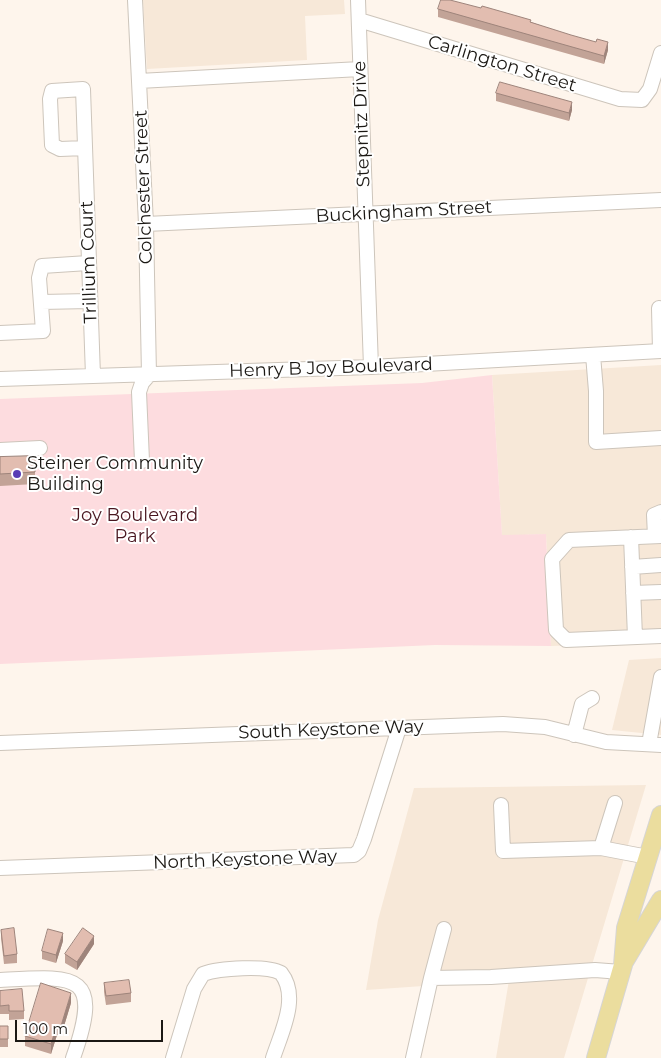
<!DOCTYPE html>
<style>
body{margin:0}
#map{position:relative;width:661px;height:1058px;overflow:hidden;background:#fef5ec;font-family:Montserrat,sans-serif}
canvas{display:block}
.scale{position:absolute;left:15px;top:1020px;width:148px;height:22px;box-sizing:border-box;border:2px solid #1b1814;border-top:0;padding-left:6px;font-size:15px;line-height:18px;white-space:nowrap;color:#1b1814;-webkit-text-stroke:4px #fff;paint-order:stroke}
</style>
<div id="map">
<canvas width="661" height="1058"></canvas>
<div class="scale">100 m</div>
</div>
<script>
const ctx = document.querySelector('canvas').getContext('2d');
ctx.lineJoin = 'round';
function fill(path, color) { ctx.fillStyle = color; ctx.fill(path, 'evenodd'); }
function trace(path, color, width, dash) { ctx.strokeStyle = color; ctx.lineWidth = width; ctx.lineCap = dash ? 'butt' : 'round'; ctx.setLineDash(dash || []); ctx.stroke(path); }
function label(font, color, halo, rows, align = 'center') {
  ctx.font = font + ' Montserrat,sans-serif'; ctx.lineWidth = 4; ctx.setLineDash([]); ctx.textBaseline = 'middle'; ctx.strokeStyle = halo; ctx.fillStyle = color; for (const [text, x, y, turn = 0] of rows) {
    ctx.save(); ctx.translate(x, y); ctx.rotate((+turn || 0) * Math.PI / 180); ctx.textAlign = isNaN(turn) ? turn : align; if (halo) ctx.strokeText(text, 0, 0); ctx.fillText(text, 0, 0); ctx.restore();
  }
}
const built = new Path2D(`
 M143,0H344L345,14L305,16L307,60L147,69Z
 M661,365V642L551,646L546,534L502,536L492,375Z
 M661,658V735L612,730L629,660Z
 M646,785L564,1058H496L509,980L366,990L378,920L414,788Z`);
const green = new Path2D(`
 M492,375L502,535L546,534L551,646L435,645L0,664V399L422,383Z`);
const minor = new Path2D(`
 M135,0L146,224L149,375L142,383L139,392L142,461
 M358,0L371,367
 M359,20L620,99L642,100L650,89L661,53
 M139,81L360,69
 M85,148L60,149L52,145L50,99L52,91L83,89C87,184 89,280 93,376
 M146,224L661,200
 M41,302L90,301
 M659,308L660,351
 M0,333L43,331L39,278L42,266L88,263
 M593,355L596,391V442L661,438
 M0,379L371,367L661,351
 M0,450L40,448
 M655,536L654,515L661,512
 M661,536L569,540L552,559L556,630L566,640L661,636
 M631,537L635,637
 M632,567L661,565
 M633,593L661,592
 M574,735L582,704L592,698
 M0,743L503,724L545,727L606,742L661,745
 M649,744L661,677
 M501,805L503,851L601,848L648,857
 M601,848L615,803
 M0,868L354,855L359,851L364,839L399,728
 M431,978L444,929
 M0,980C75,976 104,971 73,1058
 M173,1058L194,989L203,974C219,968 267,965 281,973C300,997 281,1033 273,1058
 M413,1058L431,978L491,977L595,970L621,972`);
const major = new Path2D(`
 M624,962L661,900
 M596,1058L623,965L626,928L661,815`);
const wall = new Path2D(`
 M438,9L531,22L608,50L604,64L438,17Z
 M496,93L572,110L569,121L496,101Z
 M0,457L35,472V484L0,486Z
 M1,930L17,954V963L4,964L1,938Z
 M63,941L56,963L42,959V951Z
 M94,944L77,970L65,963V954Z
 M104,983L131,993V1002L106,1005L104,992Z
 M0,991L24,1011V1019L9,1020V1014H0Z
 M71,1003L61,1036L57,1035L51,1054L25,1046V1036Z
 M0,1026H8V1047H0Z`);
const shadedWall = new Path2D(`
 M608,42V50L604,64V56Z
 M572,102V110L569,121V113Z
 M63,933V941L56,963V955Z
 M94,936V944L77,970V962Z
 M71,993V1003L61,1036V1026Z
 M57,1025V1035L51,1054V1044Z`);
const building = new Path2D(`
 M441,0H450L481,8L482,6L531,20L530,22L571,35L596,42L597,39L608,42L604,56L438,9Z
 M500,82L572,102L569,113L496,93Z
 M35,456V472L0,474V457Z
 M14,928L17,954L4,956L1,930Z
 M83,928L94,936L77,962L65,954Z
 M48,929L63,933L56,955L42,951Z
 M129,980L131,993L106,996L104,983Z
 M41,983L71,993L61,1026L57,1025L51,1044L25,1036Z
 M22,989L24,1011H9V1005L0,1006V991Z
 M0,1026H8V1039H0Z`);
const markers = [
 [17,474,5,"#593db5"]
];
const streetNames = [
 ["Carlington Street",502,64,17],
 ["Stepnitz Drive",362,124,-92],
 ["Colchester Street",144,187,-92],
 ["Buckingham Street",404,212,-3],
 ["Trillium Court",89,262,-92],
 ["Henry B Joy Boulevard",331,368,-2],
 ["South Keystone Way",331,730,-2],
 ["North Keystone Way",245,860,-2]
];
const poiNames = [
 ["Steiner Community",27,464],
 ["Building",27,485]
];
const parkNames = [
 ["Joy Boulevard",135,516],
 ["Park",135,537]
];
fill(built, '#f7e8d8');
fill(green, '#fddcdf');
trace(minor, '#cdc5bb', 16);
trace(major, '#d6d5d5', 20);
trace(minor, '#fff', 14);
trace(major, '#ebdd9e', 18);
fill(wall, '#c2a397');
fill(shadedWall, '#9e847b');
fill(building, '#e2bdb0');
trace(building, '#9e847b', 1);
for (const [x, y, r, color] of markers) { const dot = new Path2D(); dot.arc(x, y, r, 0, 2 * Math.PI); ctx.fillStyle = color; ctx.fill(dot); trace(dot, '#fff', 2); }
label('18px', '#1b1814', '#fff', streetNames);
label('18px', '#1b1814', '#fff', poiNames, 'left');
label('18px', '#491720', '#fff', parkNames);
</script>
